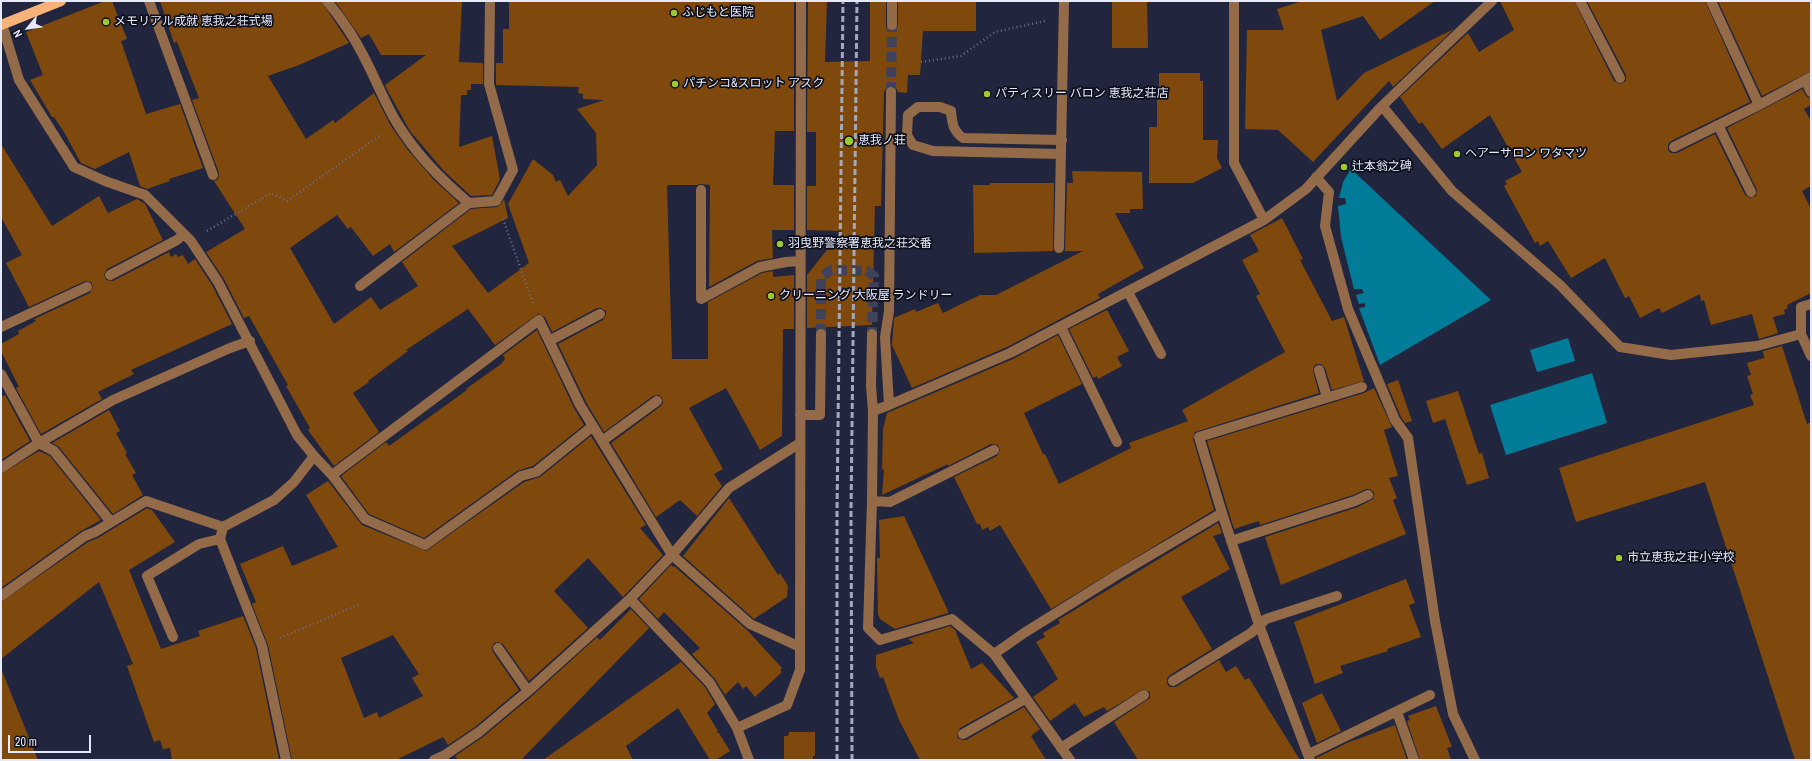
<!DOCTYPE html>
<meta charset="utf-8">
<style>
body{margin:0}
#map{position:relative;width:1812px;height:761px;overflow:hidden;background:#22253e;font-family:"Archivo Narrow",sans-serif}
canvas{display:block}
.frame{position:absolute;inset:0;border:2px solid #e5e9fa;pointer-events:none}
.north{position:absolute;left:8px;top:8px;width:40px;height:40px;-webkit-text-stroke:3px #0e101b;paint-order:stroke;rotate:241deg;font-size:11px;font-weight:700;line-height:16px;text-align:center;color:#e5e9fa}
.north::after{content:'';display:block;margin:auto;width:14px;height:18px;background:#e5e9fa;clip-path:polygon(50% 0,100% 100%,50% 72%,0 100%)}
.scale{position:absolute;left:8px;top:735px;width:83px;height:18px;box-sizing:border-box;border:2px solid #e5e9fa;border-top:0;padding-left:5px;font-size:12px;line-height:14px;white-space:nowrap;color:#e5e9fa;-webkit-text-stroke:3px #0e101b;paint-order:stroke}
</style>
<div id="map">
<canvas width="1812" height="761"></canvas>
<div class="frame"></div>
<div class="north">N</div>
<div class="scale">20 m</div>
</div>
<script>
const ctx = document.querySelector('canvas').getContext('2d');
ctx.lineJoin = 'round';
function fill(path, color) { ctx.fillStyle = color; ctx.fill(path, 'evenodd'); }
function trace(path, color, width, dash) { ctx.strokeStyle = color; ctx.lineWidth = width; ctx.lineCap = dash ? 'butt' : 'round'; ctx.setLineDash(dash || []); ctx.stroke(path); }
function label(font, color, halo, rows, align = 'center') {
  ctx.font = font + ' "Archivo Narrow","Noto Sans JP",sans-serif'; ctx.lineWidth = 3.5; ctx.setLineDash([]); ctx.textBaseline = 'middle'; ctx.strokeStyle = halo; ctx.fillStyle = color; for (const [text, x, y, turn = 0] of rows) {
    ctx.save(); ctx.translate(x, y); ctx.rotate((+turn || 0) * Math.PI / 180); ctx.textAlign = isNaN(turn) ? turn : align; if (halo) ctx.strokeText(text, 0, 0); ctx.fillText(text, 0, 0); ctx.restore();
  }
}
const water = new Path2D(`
 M1351,169L1491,300L1380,365L1359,308L1365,307V303L1359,304L1356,295L1364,293L1362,289H1354L1341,237L1338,206L1346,204L1345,198H1339L1343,182Z
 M1568,338L1575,361L1537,372L1530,350Z
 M1592,373L1607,423L1506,455L1490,405Z`);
const building = new Path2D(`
 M105,1H112L127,39L121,41L146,114L180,104L203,168L169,179L170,181L147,189L140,186L129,152L95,169L81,163L64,132L54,117H52L30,80L43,75L26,32Z
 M160,1H321L349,43L299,65L268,76L306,139L333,120L335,123L374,93L391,126L407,149L434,180L459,203L394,252L390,244L373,256L351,227L348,229L337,215L290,248L334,324L371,297L380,310L418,286L402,262L471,209L497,207L501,204L504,199L508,218L452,246L488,293L529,263L508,204L533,159L553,175L556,182L560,180L568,196L597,165L596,133L577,109L604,100L583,99V94L578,93L579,87L496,85V63H503V29H509V1H794V131H775L773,185H794V230H772L773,258L757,261L709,287L710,185L701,184L697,185H667L672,359H708V302L762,273L773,271V277L794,275V329H783L782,436L760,450L726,388L689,408L723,469L714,474L722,486L697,516L680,500L656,517L611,443L661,406L663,403L662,398L659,395L653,396L604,432L586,402L558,344L603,320L606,315V311L601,308H597L552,332L545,317L538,314L495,345L468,309L406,350L408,351L368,381L369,382L353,393L379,432L334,466L308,430L310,428L286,386L288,385L249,316L244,318L224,279L206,252L245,229L214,181L218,179L219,173L192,100L199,98L177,42L174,43Z
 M335,1H462L459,62L483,63V84H471V90H467V95H461L459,147L492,136L500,179L492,195L471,196L444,171L410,131L390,95L385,85L426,55H381L369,34L361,38Z
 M808,1H827L825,62L870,61V1H886V25L887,29L892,31L896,30L898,25V1H976V31H923L920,75H908L907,93L898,92L896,88L891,86L887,87L884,92L881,206H875L872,325L807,328V275L842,231L807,230V186H816V132H807Z
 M1112,1H1147L1148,48H1112Z
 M1302,1H1435L1380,40L1363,16L1321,30L1337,101L1364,73L1454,29L1393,87L1389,81L1313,162L1278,130L1245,129L1247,30H1284L1277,9Z
 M1500,1H1574L1614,81L1620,84L1626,81V75L1587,1H1705L1750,102L1671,141L1668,144V150L1671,153H1677L1715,134L1745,195L1750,198L1756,196L1757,190L1727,128L1802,89L1807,97L1811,98V105L1804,109L1811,121V186L1802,191L1811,209V293L1787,305L1788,308L1784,310L1785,314L1773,317L1778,333L1759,339L1752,314L1711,325L1704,300L1701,301L1700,294L1662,313L1659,308L1640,318L1629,296L1625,298L1605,258L1571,278L1548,241L1540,246L1538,241L1535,243L1504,186L1507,184L1505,181L1522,172L1490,115L1442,149L1422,122L1419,124L1400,97L1468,33L1479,52L1514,30Z
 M1718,1H1811V71L1762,96Z
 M1159,73H1200V81H1203V140H1218L1217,158L1222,168L1193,183H1149V127H1157V94H1159Z
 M1,144L52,226L99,196L108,213L137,199L145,204L163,240L107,269L104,274L106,280L113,281L169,252L171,257L176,254L178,257L183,255L188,264L195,259L212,285L232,324L131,370L134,374L98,392L102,399L41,434L16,388L19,387L1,351V344L19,334L18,331L36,321L34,319L90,293L93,287L91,282L85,281L29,307L6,263L22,255L1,217Z
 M1072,171L1142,172L1143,209H1130V213H1115L1144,268L1098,294L1100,298L1007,347L912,388L892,345L894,318L915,309L916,312L938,303L943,313L980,295H996L1083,251H1065L1067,183H1073Z
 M990,183H1054L1053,251L974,253L973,185H990Z
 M1282,218L1303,259L1300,260L1332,321L1344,317L1364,381L1332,390L1325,368L1321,364H1317L1314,366L1313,371L1319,393L1195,432L1193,439L1214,510L1051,609L1000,525L990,531L988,527L982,530L980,524H977L954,477L997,456L1000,450L998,445L991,444L948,466V464L882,495L884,470L882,469L883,429L887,413L1013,359L1058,335L1082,384L1024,413L1043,454H1045L1059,484L1131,448L1129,443L1188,421L1182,410L1285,352L1256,296L1260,294L1242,260L1259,251L1250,235Z
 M1107,310L1129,351L1117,357L1122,366L1098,379L1097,376L1093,378L1069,329Z
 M537,330L574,408L584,425L533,466L517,471L424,538L369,514L341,476L386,442L389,446L467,390L466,389L501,364L505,359L503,355Z
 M1782,346L1807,424L1811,422V760H1795L1705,482L1576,522L1559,468L1754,405L1750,395L1753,394L1747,376L1751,375L1747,363L1764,358L1763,351Z
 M1398,380L1412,421L1405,423L1401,417L1387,384Z
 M1374,388L1392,427L1384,430L1398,476L1389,478L1397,498L1393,500L1406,534L1281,585L1265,537L1358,507L1373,499L1374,492L1369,489H1366L1353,495L1260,525L1259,521L1234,529L1207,441L1364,393Z
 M1458,391L1479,454L1482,453L1489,478L1467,485L1445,419L1433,423L1426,401Z
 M5,395L30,441L1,460V397Z
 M109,410L120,431L116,433L127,453L125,454L136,473L132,475L143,495L113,514L59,447L52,443Z
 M591,436L646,525L640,528L663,555L623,597L588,558L554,591L588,628L529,681L503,644L498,642L494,643L492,648L493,652L519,690L475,727L448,745L443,737L396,760H292L268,645L252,604L256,602L240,564L283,546L292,566L338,547L306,495L328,481L362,525L426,551L524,482L540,477ZM393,635L419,674L412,678L423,696L379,718L377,712L364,718L341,658Z
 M39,451L50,456L101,520L81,531L1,588V474Z
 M729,498L778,575L780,573L788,586L787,597L754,619L683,556Z
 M147,508L152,510L175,542L129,570L161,649L200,636L198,631L243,616L256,648L279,760H172L170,748L163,749L160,740L154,742L127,666L133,664L99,582L1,659V602L88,542L98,538Z
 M904,516L948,611V613L895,629L880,619L878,614L877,558H880L879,520Z
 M1218,523L1222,533L1213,536L1230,569L1181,597L1212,649L1170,675L1167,678V684L1170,687H1176L1219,660L1226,672L1236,666L1245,680L1249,678L1300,760H1138L1114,722L1150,698V692L1144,689L1107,711L1104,707L1084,717L1075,703L1050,721L1033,697L1058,679L1036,642L1045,637L1043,633L1060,623L1058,620Z
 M671,565L673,567L674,566L747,630L782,668L780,670L782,672L755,697L746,686L743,689L738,682L725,695L715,679L692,654L700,648L664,612L658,619L639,599Z
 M1406,579L1415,603L1409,605L1421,637L1387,649L1388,651L1340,666L1343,673L1315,684L1294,622Z
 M631,609L649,628L521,760H458L455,756L483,737L532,696L597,637L600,640Z
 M950,626L955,630L971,669L982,663L1014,698L960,728L957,734L958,738L963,740H966L1024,707L1040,729L1031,736L1046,760H920L899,720L883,677L880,678L876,667V655L914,643L908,639Z
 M681,662L705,687L715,704L707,713L718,731L717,733H719L730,751L716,760H710L678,708L626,746L633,760H543Z
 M2,671L38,760H1Z
 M1322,693L1341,731L1317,743L1302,703Z
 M1436,706L1452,747L1447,748L1451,760H1420L1407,721L1410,720L1408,716Z
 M1395,725L1407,760H1316V758L1347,743Z
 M789,732H815V756H813V760H784V736H788Z`);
const minorTunnel = new Path2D(`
 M891,92L892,25
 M821,334V277L831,270L867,271L874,276L872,334`);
const path = new Path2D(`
 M921,62L961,56L995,32L1045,21
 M503,219L533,303
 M207,231L271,193L287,201L382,134
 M280,638L360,604`);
const minor = new Path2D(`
 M149,1L213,175
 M327,1C341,18 353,35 363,55C375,77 384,102 397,123C416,154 441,180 469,203L496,201L513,170L489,84L490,1
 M1234,1V163L1264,220
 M1580,1L1620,78
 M1711,1L1759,105L1811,77
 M2,24L19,80L74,167L105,181L145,195L191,241L218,282L297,435L314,456L294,482L274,500L223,527L220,539L262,646L286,760
 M892,25V1
 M1805,80L1811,92
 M891,92L889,311L885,337L889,405L873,411L872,501L868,628L880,640L952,619L994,654L1070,760
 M1382,106L1492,1
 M1718,125L1751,192
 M1674,147L1759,105
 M1061,154L933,151L913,145L907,135L908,115L918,107H940L951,111C952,123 953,131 963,138L1062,140
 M1316,177L1329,192L1325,226L1348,309L1395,420L1408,438L1435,621L1453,714L1475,760
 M701,190V299L760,267L786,262L800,261
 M1059,248L1064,1
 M110,275L177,240L184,234
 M360,286L469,203
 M1128,292L1161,354
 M1,327L87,287
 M1061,327L1117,442
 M872,334L871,386L873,411
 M1801,334V307L1811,304
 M549,341L600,314
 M1319,370L1327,397
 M1,374L39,443L54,451L111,522
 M889,405L1010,353L1264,220L1306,189L1382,106L1452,191L1560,285L1620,347L1671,355L1757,346L1801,334L1811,356
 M800,415H820L821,334
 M593,426L536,472L521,476L425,545L365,519L332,475L539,320L580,405L672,555L750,624L800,647
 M602,441L657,401
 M314,456L332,475
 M1,468L39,443L113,400L230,348L250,341
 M872,501L890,502L994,450
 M1222,513L1199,437L1362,387
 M1231,541L1355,501L1368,495
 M1,596L85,536L95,532L146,501L223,527
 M630,599L710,683L737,728L749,760
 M173,637L147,576L199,544L220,539
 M498,648L528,691
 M994,654L1024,633L1117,575L1222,513L1259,625L1310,760
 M1173,681L1251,633L1266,619L1337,596
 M1397,712L1414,760
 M737,728L787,705L800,670L801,1
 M963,734L1025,699
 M1061,748L1144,695
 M1309,754L1430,695
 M434,760L445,755L479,732L528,691L630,599L672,555L729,488L800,443`);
const major = new Path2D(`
 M1,25L61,1`);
const rail = new Path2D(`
 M837,760V512L843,1
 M852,760L851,512L857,1`);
const markers = [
 [674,13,4,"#9eca2e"],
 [106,22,4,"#9eca2e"],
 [675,84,4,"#9eca2e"],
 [987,94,4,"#9eca2e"],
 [849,141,5,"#9eca2e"],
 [1457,154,4,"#9eca2e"],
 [1344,167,4,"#9eca2e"],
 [780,244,4,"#9eca2e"],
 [771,296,4,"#9eca2e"],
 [1619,558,4,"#9eca2e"]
];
const poiNames = [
 ["ふじもと医院",682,13],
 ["メモリアル成就 恵我之荘式場",114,22],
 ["パチンコ&スロット アスク",683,84],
 ["パティスリー バロン 恵我之荘店",995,94],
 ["恵我ノ荘",858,141],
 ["ヘアーサロン ワタマツ",1465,154],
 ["辻本翁之碑",1352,167],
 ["羽曳野警察署恵我之荘交番",788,244],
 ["クリーニング 大阪屋 ランドリー",779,296],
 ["市立恵我之荘小学校",1627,558]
];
fill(water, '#007c99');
fill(building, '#7f480d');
trace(minorTunnel, '#3f425a', 10, [10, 5]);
trace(path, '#6b6f85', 2.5, [1, 3]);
trace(minor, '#946b48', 10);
trace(major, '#f6b278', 10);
trace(rail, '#a4a8bb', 3, [6, 3]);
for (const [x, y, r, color] of markers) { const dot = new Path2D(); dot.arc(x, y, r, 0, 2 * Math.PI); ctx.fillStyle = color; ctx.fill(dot); trace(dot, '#0e101b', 1.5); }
label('12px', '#e5e9fa', '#0e101b', poiNames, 'left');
</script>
